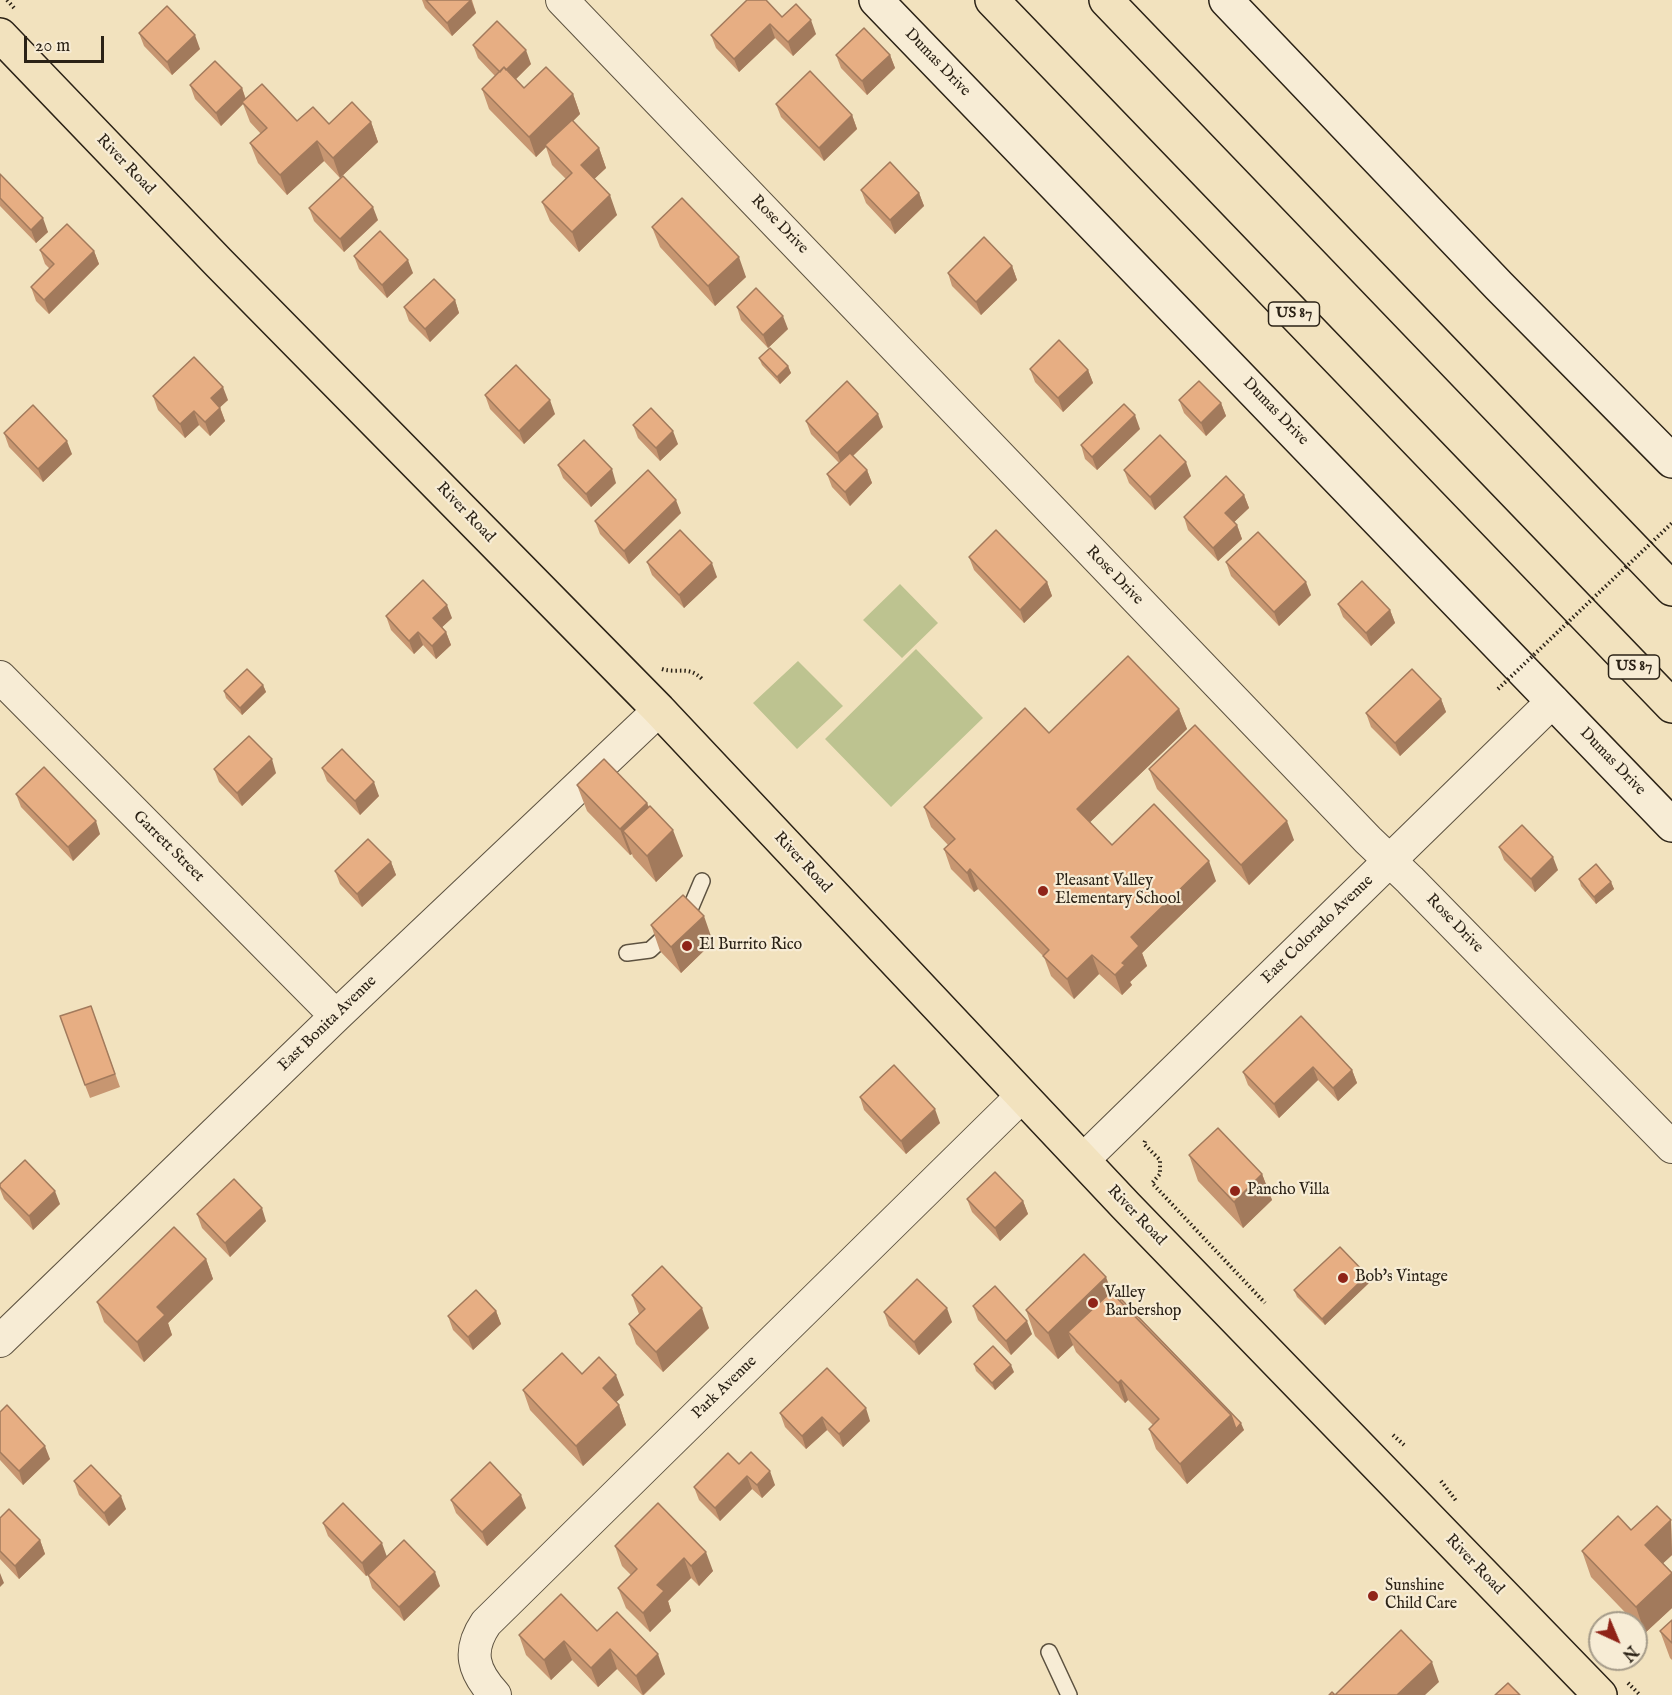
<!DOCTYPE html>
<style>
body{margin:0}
#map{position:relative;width:1672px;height:1695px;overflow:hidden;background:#f2e2be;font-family:"IM FELL English",serif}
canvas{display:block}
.north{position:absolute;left:1588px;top:1611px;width:60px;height:60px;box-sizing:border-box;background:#f7ecd5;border:2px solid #a59b89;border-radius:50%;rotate:136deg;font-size:16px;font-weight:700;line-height:24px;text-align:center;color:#2b2216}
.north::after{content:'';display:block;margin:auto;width:21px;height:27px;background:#8f2418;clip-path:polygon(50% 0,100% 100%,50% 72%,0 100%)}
.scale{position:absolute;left:24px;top:36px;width:80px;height:27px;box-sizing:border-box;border:3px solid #2b2216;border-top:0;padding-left:8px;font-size:18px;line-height:21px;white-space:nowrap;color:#2b2216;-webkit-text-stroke:4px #f7ecd5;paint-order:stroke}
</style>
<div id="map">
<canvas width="1672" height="1695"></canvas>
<div class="north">N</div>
<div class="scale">20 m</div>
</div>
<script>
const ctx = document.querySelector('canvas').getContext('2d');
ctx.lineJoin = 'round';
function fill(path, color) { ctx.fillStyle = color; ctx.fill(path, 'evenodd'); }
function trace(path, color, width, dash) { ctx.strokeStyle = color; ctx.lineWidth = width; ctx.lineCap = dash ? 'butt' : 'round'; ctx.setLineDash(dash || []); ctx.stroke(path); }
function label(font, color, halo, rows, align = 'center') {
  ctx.font = font + ' "IM FELL English",serif'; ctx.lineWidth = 4.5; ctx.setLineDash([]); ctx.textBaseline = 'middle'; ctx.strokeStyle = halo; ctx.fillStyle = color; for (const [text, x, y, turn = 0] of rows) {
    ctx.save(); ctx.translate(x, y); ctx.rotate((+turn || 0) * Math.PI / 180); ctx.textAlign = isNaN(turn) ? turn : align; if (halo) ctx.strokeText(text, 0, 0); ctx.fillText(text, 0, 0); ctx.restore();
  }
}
const green = new Path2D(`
 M900,584L938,623L902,658L863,620Z
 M916,649L983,718L891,807L825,739Z
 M798,661L843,706L797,749L753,703Z`);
const path = new Path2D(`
 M7,0L15,9
 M662,669C678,674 688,665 702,679
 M1145,1141L1144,1144L1160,1160V1174L1152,1183L1265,1303
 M1393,1435L1404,1445
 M1441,1481L1457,1502
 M1628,1683L1640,1695`);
const service = new Path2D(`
 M627,953L650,950L683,920L688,914L702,881
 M1049,1652L1069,1695`);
const minor = new Path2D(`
 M562,0L1368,840L1410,880L1672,1147
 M0,677L336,1016
 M1083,1160L1553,701
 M0,1341L336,1016L659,710
 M495,1695C473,1671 467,1651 486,1623L1022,1096`);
const secondary = new Path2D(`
 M876,0L1672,825
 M1226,0L1499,286L1672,461`);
const primary = new Path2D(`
 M0,35L218,262L659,710L1126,1206L1600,1695`);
const motorway = new Path2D(`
 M992,0L1672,706
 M1106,0L1672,589`);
const pathBridge = new Path2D(`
 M1498,689L1672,523`);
const wall = new Path2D(`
 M422,0H472L476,13L452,36L425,8Z
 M782,17L816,34L793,56L775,38L739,72L716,48L711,35Z
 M139,33L200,49L172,75L144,46Z
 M473,45L531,64L516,79L524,88L573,94L580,114L573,121L599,148L606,168L594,179L617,215L579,252L550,221L542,202L566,179L552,165L546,147L536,157L489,109L482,89L495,76L478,58Z
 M836,55H890L895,68L867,95L841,68Z
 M190,85L242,88L246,99L297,121L329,124L371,122L378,142L340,178L324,161L287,195L258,163L250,143L261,134L250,122L243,104L221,126L195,99Z
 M776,104L852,115L857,129L824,161L781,117Z
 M0,174L48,232L36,243L0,206Z
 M861,190L919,193L924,206L895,234L866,203Z
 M309,208L378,220L344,252L314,221Z
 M652,227L746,277L715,306L660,247Z
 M40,250L94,251L99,264L49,314L36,301L31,287L50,269L45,264Z
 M354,256L413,273L387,298L359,269Z
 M1012,266L1017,280L981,315L952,286L948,273Z
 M455,300L459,313L430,342L409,321L404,307Z
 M737,307L788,329L768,348L741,320Z
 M759,358L788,366L791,373L780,384L762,365Z
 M1030,369L1088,370L1093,383L1063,412L1035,382Z
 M485,395L555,414L524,444L490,409Z
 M153,396L228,400L220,407L225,421L210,436L199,425L185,438L158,410Z
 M1179,400L1221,403L1226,416L1206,436L1184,413Z
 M806,421L883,427L853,456L867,470L872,483L850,506L832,487L827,474L839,463L811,434Z
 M633,425L678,444L660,461L638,438Z
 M1140,429L1097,470L1085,459L1081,445Z
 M4,433L72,454L43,482L9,447Z
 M558,465L616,483L591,507L563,478Z
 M1124,470L1191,476L1155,510L1129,483Z
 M1244,495L1249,508L1234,522L1237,525L1242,539L1218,561L1188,530L1184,517Z
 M681,513L629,564L600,534L595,521Z
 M969,557L1047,582L1052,596L1024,623L974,570Z
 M647,562L717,577L684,608L652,575Z
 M1226,562L1311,595L1279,626L1231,576Z
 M1338,604L1390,610L1395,623L1371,646L1343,617Z
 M386,616L452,618L442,627L446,632L451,645L436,659L423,645L414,654L391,630Z
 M263,685L266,692L242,715L226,698L224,691Z
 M1441,699L1446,712L1400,756L1371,727L1366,713Z
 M1179,709L1187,729L1090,822L1112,845L1216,881L1142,953L1147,966L1130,982L1132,985L1122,995L1099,974L1074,999L1051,976L1044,957L978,889L974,892L951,869L944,849L948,845L931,827L924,807L1049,733Z
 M322,768L379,796L360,815L327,781Z
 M214,769L276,773L242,806L219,782Z
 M1149,769L1294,840L1249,885L1157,789Z
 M577,785L647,803L649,807L683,856L656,882L633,857L632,854L630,855L587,811Z
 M16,794L100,834L73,861L21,807Z
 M1499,847L1558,870L1535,892L1504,860Z
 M391,862L396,875L362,907L340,884L335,871Z
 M1579,879L1611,882L1614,889L1596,904L1581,886Z
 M651,925L713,942L681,973L660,951Z
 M91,1006L120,1087L90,1098L85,1085Z
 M1301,1016L1352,1070L1357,1083L1338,1101L1318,1080L1279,1118L1248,1085L1243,1072Z
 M860,1097L940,1123L906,1154L864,1110Z
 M1189,1155L1262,1174L1272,1200L1243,1228L1198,1181Z
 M0,1184L60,1204L33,1230L4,1199L0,1189Z
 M967,1199L1023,1201L1028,1214L1000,1241L972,1212Z
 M197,1214L266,1221L230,1257L202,1228Z
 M206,1259L213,1279L168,1323L172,1335L144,1362L104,1322L97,1302Z
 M1367,1275L1370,1282L1325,1325L1297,1297L1294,1290Z
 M1112,1293L1244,1430L1187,1484L1156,1449L1149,1429L1153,1425L1128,1400L1125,1403L1076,1352L1073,1345L1058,1359L1035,1336L1026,1310Z
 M632,1295L709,1328L663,1372L636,1344L629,1324L639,1314Z
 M973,1306L1032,1334L1011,1355L978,1320Z
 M496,1311L501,1324L473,1350L453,1330L448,1316Z
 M884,1312L952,1322L919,1355L889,1326Z
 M974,1364L1014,1372L995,1390L976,1371Z
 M582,1374L624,1395L616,1402L619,1405L626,1425L583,1466L530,1410L523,1390Z
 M0,1412L50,1459L23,1485L0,1460Z
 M780,1413L870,1421L843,1447L827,1430L806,1449L785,1427Z
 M739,1464L775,1485L762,1498L752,1489L720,1521L699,1500L694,1487Z
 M74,1481L126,1509L109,1526L79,1495Z
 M451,1500L526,1508L487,1546L456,1513Z
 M658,1503L713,1571L699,1586L691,1578L668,1601L671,1611L650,1632L626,1608L618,1588L631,1575L622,1566L615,1546Z
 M0,1518L40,1540L45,1554L19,1579L0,1559Z
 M1671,1520L1672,1555L1663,1563L1672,1572V1608L1645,1633L1591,1577L1582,1551L1631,1530Z
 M323,1523L387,1556L440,1586L404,1621L372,1588L368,1575L366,1576L328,1536Z
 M1672,1620V1660L1670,1658L1660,1631Z
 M597,1631L665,1674L644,1695H642L617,1669L598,1687L572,1660L551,1680L526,1655L519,1635Z`);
const shadedWall = new Path2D(`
 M471,0L476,13L452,36L447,23Z
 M811,20L816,34L793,56L788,42Z
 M770,24L775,38L739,72L734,59Z
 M195,35L200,49L172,75L167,62Z
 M526,50L531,64L507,88L502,74Z
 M890,55L895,68L867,95L862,81Z
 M242,88L246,101L242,102L243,104L221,126L216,113Z
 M573,94L580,114L547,147L545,145L546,147L536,157L529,137Z
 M852,115L857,129L824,161L819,148Z
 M371,122L378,142L340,178L333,158Z
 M317,141L324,161L287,195L280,175Z
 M599,148L606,168L588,185L581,165Z
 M919,193L924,206L895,234L890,220Z
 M610,195L617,215L579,252L572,232Z
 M373,207L378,220L344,252L340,239Z
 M43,218L48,232L36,243L31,230Z
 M94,251L99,264L49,314L44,300Z
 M739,257L746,277L715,306L708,286Z
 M408,260L413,273L387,298L382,285Z
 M1012,266L1017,280L981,315L976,302Z
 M455,300L459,313L430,342L425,329Z
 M783,316L788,329L768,348L763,335Z
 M788,366L791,373L780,384L777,377Z
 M1088,370L1093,383L1063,412L1058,398Z
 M223,387L228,400L216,411L211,398Z
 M550,400L555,414L524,444L519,431Z
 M1221,403L1226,416L1206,436L1201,423Z
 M220,408L225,421L210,436L205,422Z
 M194,411L199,425L185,438L180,424Z
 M878,414L883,427L842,466L837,453Z
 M1135,415L1140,429L1097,470L1092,457Z
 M673,431L678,444L660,461L656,448Z
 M67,441L72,454L43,482L38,469Z
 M1186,462L1191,476L1155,510L1150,497Z
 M612,469L616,483L591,507L586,494Z
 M867,470L872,483L850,506L845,492Z
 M1244,495L1249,508L1230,526L1225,513Z
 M676,500L681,513L629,564L624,551Z
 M1237,525L1242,539L1218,561L1213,548Z
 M712,563L717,577L684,608L679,595Z
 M1047,582L1052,596L1024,623L1020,610Z
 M1306,582L1311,595L1279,626L1274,612Z
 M447,605L452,618L438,631L433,618Z
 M1390,610L1395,623L1371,646L1366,633Z
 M418,632L423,645L414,654L409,641Z
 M446,632L451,645L436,659L432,646Z
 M263,685L266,692L242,715L240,708Z
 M1441,699L1446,712L1400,756L1395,743Z
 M1179,709L1187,729L1084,828L1077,809Z
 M272,759L276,773L242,806L237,793Z
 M374,782L379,796L360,815L355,801Z
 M647,803L657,829L623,831L632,854L630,855L620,829Z
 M96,821L100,834L73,861L68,847Z
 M1287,821L1294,840L1249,885L1241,865Z
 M673,830L683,856L656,882L647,856Z
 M1553,857L1558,870L1535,892L1531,879Z
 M1209,861L1216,881L1142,953L1147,966L1130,982L1132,985L1122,995L1115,975L1122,963L1131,937Z
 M391,862L396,875L362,907L357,894Z
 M970,869L978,889L974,892L967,873Z
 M1611,882L1614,889L1596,904L1594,897Z
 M704,916L713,942L681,973L671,947Z
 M1092,955L1099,974L1074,999L1067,979Z
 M1313,1067L1318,1080L1279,1118L1274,1104Z
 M1352,1070L1357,1083L1338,1101L1333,1088Z
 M935,1109L940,1123L906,1154L901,1141Z
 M1262,1174L1272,1200L1243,1228L1234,1202Z
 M55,1191L60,1204L33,1230L29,1216Z
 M1023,1201L1028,1214L1000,1241L995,1228Z
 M262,1208L266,1221L230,1257L225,1243Z
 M206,1259L213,1279L168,1323L172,1335L144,1362L137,1342L157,1307Z
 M1367,1275L1370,1282L1325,1325L1322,1319Z
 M1106,1277L1116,1303L1068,1332L1073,1345L1058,1359L1048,1333Z
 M702,1308L709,1328L663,1372L656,1352Z
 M947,1308L952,1322L919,1355L914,1342Z
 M496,1311L501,1324L473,1350L468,1337Z
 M1027,1321L1032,1334L1011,1355L1006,1341Z
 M1011,1365L1014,1372L995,1390L992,1383Z
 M616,1375L624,1395L610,1408L603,1388Z
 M1121,1380L1128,1400L1125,1403L1118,1383Z
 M619,1405L626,1425L583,1466L576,1446Z
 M866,1408L870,1421L843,1447L839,1434Z
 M1231,1415L1241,1423L1244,1430L1187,1484L1180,1464Z
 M822,1417L827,1430L806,1449L802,1436Z
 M45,1446L50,1459L23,1485L19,1471Z
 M770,1471L775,1485L762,1498L757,1485Z
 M747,1476L752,1489L720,1521L715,1508Z
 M521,1495L526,1508L487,1546L482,1532Z
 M121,1496L126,1509L109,1526L104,1513Z
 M1671,1520L1672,1555L1655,1571L1645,1545Z
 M40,1540L45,1554L19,1579L15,1566Z
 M382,1543L387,1557L366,1576L362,1563Z
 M706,1552L713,1571L699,1586L691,1566Z
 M684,1558L691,1578L668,1601L671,1611L650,1632L643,1613L657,1585Z
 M435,1572L440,1586L404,1621L399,1607Z
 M0,1573L4,1583L0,1587Z
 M1672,1573V1608L1645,1633L1636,1607Z
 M564,1641L572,1660L551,1680L544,1660Z
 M610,1649L617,1669L598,1687L591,1668Z
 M658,1654L665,1674L643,1695L636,1676Z
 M1432,1662L1439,1682L1425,1695H1397Z`);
const building = new Path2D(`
 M426,0H471L447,23Z
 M747,0H766L782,17L796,4L811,20L788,42L770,24L734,59L711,35Z
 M167,6L195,35L167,62L139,33Z
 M497,21L526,50L506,70L504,67L500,72L473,45Z
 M864,28L890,55L862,81L836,55Z
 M215,61L242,88L216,113L190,85Z
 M504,67L524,88L546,67L573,94L529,137L482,89Z
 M810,71L852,115L819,148L776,104Z
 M262,84L297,121L313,107L329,124L352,102L371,122L333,158L317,141L280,175L250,143L267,128L242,102Z
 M572,120L599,148L581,165L610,195L572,232L542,202L572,173L545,145Z
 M890,162L919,193L890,220L861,190Z
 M0,174L43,218L31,230L0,198Z
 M343,176L373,207L340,239L309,208Z
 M682,198L739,257L708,286L652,227Z
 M67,224L94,251L44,300L31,287L54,264L40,250Z
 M380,231L408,260L382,285L354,256Z
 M984,237L1012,266L976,302L948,273Z
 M434,279L455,300L425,329L404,307Z
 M756,288L783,316L763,335L737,307Z
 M1059,340L1088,370L1058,398L1030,369Z
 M770,348L788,366L777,377L759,358Z
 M194,357L223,387L211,398L220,408L205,422L194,411L180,424L153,396Z
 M516,365L550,400L519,431L485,395Z
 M847,381L878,414L837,453L806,421Z
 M1199,381L1221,403L1201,423L1179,400Z
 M1124,404L1135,415L1092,457L1081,445Z
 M33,405L67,441L38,469L4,433Z
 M651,408L673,431L656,448L633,425Z
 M1160,435L1186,462L1150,497L1124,470Z
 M584,440L612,469L586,494L558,465Z
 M850,453L867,470L845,492L827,474Z
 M648,470L676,500L624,551L595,521Z
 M1226,476L1244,495L1225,513L1237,525L1213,548L1184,517Z
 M680,530L712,563L679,595L647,562Z
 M996,530L1047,582L1020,610L969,557Z
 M1258,532L1306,582L1274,612L1226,562Z
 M423,580L447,605L433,618L446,632L432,646L418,632L409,641L386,616Z
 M1362,581L1390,610L1366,633L1338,604Z
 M1128,656L1179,709L1077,809L1112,845L1154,804L1209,861L1131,937L1139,946L1122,963L1125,965L1115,975L1092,955L1067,979L1043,956L1049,950L970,869L967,873L944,849L955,839L924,807L1025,708L1049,733Z
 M247,669L263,685L240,708L224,691Z
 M1412,669L1441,699L1395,743L1366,713Z
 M1195,725L1287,821L1241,865L1149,769Z
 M249,736L272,759L237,793L214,769Z
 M342,749L374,782L355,801L322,768Z
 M604,759L647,803L620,829L577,785Z
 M44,767L96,821L68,847L16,794Z
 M650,806L673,830L647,856L623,831Z
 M1522,825L1553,857L1531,879L1499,847Z
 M368,839L391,862L357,894L335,871Z
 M1596,864L1611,882L1594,897L1579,879Z
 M683,895L704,916L671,947L651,925Z
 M91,1006L115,1074L85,1085L60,1016Z
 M1301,1016L1352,1070L1333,1088L1313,1067L1274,1104L1243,1072Z
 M894,1065L935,1109L901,1141L860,1097Z
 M1218,1128L1262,1174L1234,1202L1189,1155Z
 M25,1160L55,1191L29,1216L0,1187V1184Z
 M995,1172L1023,1201L995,1228L967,1199Z
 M234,1179L262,1208L225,1243L197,1214Z
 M174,1227L206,1259L157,1307L165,1315L137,1342L97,1302Z
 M1340,1247L1367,1275L1322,1319L1294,1290Z
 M1084,1254L1106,1277L1048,1333L1026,1310Z
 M662,1266L702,1308L656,1352L629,1324L645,1309L632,1295Z
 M917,1279L947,1308L914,1342L884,1312Z
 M995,1286L1027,1321L1006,1341L973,1306Z
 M476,1290L496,1311L468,1337L448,1316Z
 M1111,1292L1231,1415L1180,1464L1149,1429L1159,1419L1121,1380L1118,1383L1068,1332Z
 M1121,1299L1241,1423L1236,1429L1231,1415L1120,1301Z
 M993,1346L1011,1365L992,1383L974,1364Z
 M562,1353L582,1374L599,1357L616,1375L603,1388L619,1405L576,1446L523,1390Z
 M827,1368L866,1408L839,1434L822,1417L802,1436L780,1413Z
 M7,1405L45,1446L19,1471L0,1452V1412Z
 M751,1452L770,1471L757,1485L747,1476L715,1508L694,1487L728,1453L739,1464Z
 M490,1462L521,1495L482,1532L451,1500Z
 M91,1465L121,1496L104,1513L74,1481Z
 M343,1503L382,1543L362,1563L323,1523Z
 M658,1503L706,1552L691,1566L684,1558L657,1585L664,1591L643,1613L618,1588L637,1569L615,1546Z
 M1657,1506L1671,1520L1645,1545L1672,1573L1636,1607L1582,1551L1618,1516L1631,1530Z
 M9,1509L40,1540L15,1566L0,1551V1518Z
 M404,1540L435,1572L399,1607L368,1575Z
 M561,1594L597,1631L617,1612L658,1654L636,1676L610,1649L591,1668L564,1641L544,1660L519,1635Z
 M1672,1620V1643L1660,1631Z
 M1401,1630L1432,1662L1397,1695H1329L1332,1692L1335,1695Z
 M1508,1683L1520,1695H1495Z`);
const markers = [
 [1043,891,6,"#8f2418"],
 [687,946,6,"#8f2418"],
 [1235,1191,6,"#8f2418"],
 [1343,1278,6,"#8f2418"],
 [1093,1303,6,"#8f2418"],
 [1373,1596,6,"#8f2418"]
];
const shields = [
 [1294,314,51],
 [1634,667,51]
];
const shieldNames = [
 ["US 87",1294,314],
 ["US 87",1634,667]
];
const streetNames = [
 ["Dumas Drive",937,63,46],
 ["River Road",125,165,46],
 ["Rose Drive",779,225,46],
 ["Dumas Drive",1275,412,46],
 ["River Road",465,513,46],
 ["Rose Drive",1114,576,46],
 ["Dumas Drive",1612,762,46],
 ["Garrett Street",168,847,45],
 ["River Road",802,863,47],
 ["Rose Drive",1454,924,46],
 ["East Colorado Avenue",1318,930,-44],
 ["East Bonita Avenue",328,1024,-44],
 ["River Road",1136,1216,46],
 ["Park Avenue",725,1388,-44],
 ["River Road",1474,1565,46]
];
const poiNames = [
 ["Pleasant Valley",1055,882],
 ["Elementary School",1055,900],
 ["El Burrito Rico",699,946],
 ["Pancho Villa",1247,1191],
 ["Bob's Vintage",1355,1278],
 ["Valley",1105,1294],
 ["Barbershop",1105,1312],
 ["Sunshine",1385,1587],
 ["Child Care",1385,1605]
];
fill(green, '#bdc390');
trace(service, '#5d5240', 18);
trace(minor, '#5d5240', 34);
trace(secondary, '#2b2216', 36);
trace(primary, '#2b2216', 36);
trace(motorway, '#2b2216', 36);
trace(path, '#2b2216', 4, [1.5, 3]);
trace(service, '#f7ecd5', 15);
trace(minor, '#f7ecd5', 32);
trace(secondary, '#f7ecd5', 33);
trace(primary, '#f2e2be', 33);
trace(motorway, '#f2e2be', 33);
trace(pathBridge, '#2b2216', 4, [1.5, 3]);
fill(wall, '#c79671');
fill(shadedWall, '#a27a5c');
fill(building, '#e7ae83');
trace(building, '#a27a5c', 1.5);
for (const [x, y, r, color] of markers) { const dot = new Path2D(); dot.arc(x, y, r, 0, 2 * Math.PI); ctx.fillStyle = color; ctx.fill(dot); trace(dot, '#f7ecd5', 2); }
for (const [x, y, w] of shields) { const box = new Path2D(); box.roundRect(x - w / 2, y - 12, w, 24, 4.5); ctx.fillStyle = '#f7ecd5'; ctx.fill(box); trace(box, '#2b2216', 1.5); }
label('bold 15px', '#2b2216', null, shieldNames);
label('16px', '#2b2216', '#f7ecd5', streetNames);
label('16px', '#2b2216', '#f7ecd5', poiNames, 'left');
</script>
